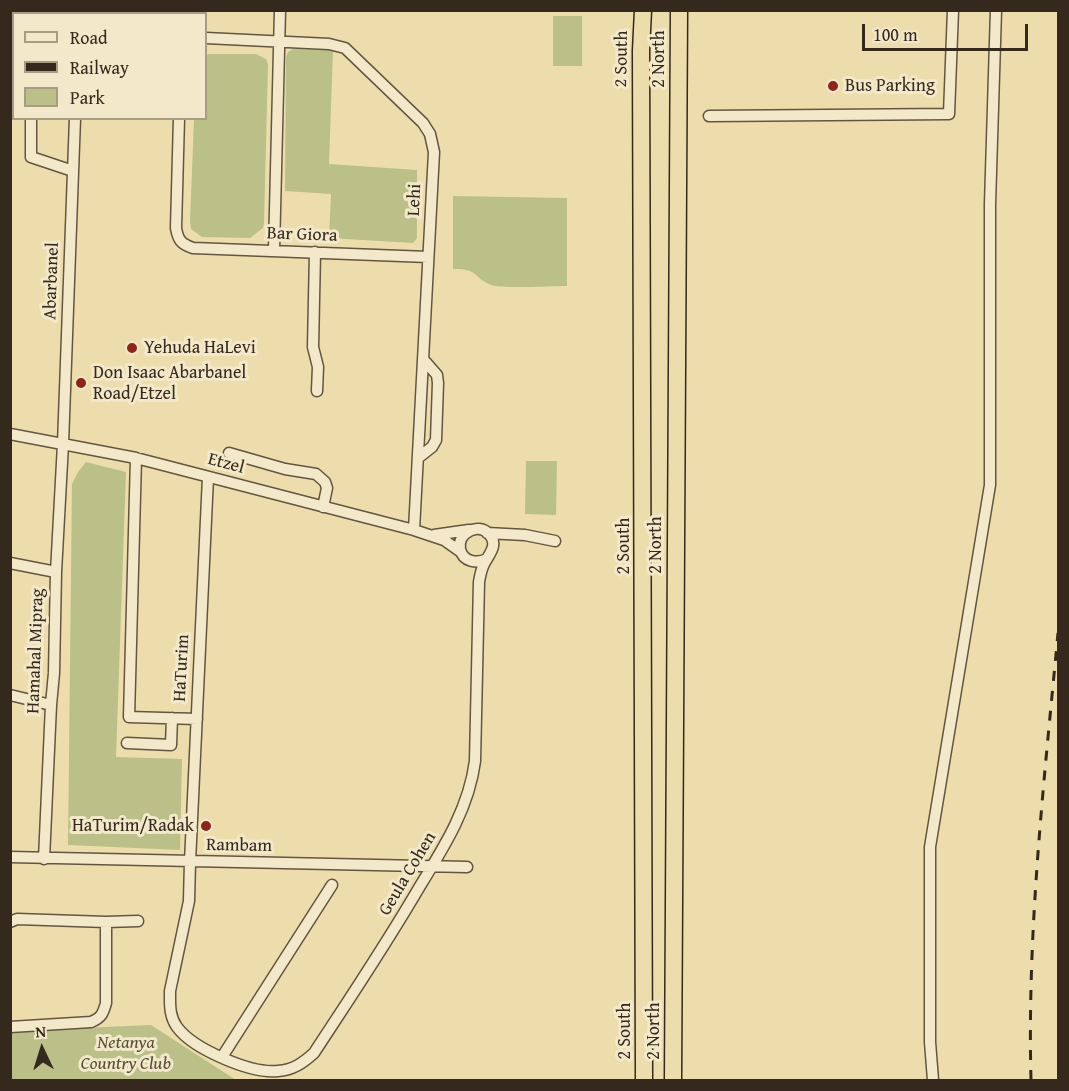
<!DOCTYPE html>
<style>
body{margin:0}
#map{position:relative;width:1069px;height:1091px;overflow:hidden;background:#edddad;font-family:"Gentium Book Plus",serif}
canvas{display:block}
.frame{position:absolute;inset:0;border:12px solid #34291c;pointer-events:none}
.legend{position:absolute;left:12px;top:12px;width:195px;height:108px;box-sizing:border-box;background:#f3e9ca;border:2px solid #a79c84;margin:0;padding:8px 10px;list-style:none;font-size:18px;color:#34291c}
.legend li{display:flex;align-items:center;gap:12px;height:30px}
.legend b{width:30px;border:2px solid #a79c84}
.north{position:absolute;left:12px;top:1019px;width:60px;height:60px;-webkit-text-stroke:4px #f3e9ca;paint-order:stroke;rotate:356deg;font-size:16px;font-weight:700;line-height:24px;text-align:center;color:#34291c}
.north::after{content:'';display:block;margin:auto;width:21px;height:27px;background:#34291c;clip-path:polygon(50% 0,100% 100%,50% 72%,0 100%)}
.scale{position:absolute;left:862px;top:24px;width:166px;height:27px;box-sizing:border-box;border:3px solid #34291c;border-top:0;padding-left:8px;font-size:18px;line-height:21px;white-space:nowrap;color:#34291c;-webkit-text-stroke:4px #f3e9ca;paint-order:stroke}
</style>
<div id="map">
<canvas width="1069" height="1091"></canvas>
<div class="frame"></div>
<ul class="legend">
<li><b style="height:8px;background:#f3e9ca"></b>Road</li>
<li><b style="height:8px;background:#34291c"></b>Railway</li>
<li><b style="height:16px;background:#bac088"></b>Park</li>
</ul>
<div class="north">N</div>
<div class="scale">100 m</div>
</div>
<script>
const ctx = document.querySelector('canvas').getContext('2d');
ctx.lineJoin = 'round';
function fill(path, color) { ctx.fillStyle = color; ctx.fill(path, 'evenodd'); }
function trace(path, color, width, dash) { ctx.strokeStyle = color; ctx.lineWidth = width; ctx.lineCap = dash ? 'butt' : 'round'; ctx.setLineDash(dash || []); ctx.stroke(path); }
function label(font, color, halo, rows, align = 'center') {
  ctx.font = font + ' "Gentium Book Plus",serif'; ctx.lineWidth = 6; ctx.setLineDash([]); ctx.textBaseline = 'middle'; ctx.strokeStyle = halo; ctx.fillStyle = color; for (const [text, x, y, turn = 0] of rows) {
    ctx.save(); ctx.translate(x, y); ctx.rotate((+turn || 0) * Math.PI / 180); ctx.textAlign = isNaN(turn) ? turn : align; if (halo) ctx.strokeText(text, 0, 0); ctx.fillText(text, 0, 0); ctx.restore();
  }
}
const green = new Path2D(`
 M90,11L173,10V14H90Z
 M553,16H582V66H553Z
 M293,49L333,50L329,164L417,170V238L413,243L329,238L331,194L285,191L286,57L288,52Z
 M209,54H256L266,59L268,64L264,223L263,228L250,238L202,237L191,229L190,222L194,119L206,118V55Z
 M453,196L567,198V286C554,286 500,289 491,285C472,277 480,269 453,269Z
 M526,461H557L556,515L525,514Z
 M86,462L126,472L116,757L182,759L180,850L68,845L72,484L78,472Z
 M151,1025L236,1080H11L10,1031Z`);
const minor = new Path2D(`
 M79,14V10
 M183,14V10
 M10,26H14
 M206,38L329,44L345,48L423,123L430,134L434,152L414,530
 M709,116L949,114L953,10
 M31,118V157L73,171
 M179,118L176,228C178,240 181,244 193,248L428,257
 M274,250L280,10
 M315,252L313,347L318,367L317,391
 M10,434L136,458L414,530L444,540L461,552
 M229,453L285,469L316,474L325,482L327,488L323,507
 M136,458L129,717L197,719
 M418,458L432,447L436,440L438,383L437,375L423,359
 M208,477L190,862L189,901L170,991C170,1004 169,1016 177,1027C193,1049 251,1074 278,1071C293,1070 303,1063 314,1053C350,998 387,943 420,886C444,847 469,808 475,761L479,582C480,576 481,570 484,564C489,554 499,545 489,534C478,522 457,533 460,549C463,562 477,564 487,559
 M487,533L525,535L555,541
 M434,535L469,530
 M10,563L56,572
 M10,695L51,705
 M127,743L171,745L172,718
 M10,857L467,867
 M44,859L51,705L54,673L56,572L63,444L75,118
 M10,922L17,919L106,922L138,921
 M10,1027L91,1022C101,1018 103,1014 106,1003V922
 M222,1057L332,885
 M933,1080L930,1042V847L990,485V204L996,10`);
const highway = new Path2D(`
 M643,10L641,51L644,1080
 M673,1080L679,10`);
const rail = new Path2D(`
 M1031,1080C1027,931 1044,782 1058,633`);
const markers = [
 [833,86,6,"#8f2418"],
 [132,348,6,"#8f2418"],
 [81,383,6,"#8f2418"],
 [206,826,6,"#8f2418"]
];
const streetNames = [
 ["2 South",622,59,-89],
 ["2 North",659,59,-90],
 ["Lehi",415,200,-87],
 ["Bar Giora",302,235,2],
 ["Abarbanel",52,281,-88],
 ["Etzel",226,464,15],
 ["2 North",656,545,-90],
 ["2 South",624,546,-90],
 ["Hamahal Miprag",36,651,-88],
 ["HaTurim",182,668,-87],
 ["Rambam",239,846,1],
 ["Geula Cohen",408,874,-59],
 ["2 South",625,1031,-90],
 ["2 North",654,1031,-90]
];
const poiNames = [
 ["Bus Parking",845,86],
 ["Yehuda HaLevi",144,348],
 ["Don Isaac Abarbanel",93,373],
 ["Road/Etzel",93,394],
 ["HaTurim/Radak",194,826,"right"]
];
const parkNames = [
 ["Netanya",126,1043],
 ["Country Club",126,1064]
];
fill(green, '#bac088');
trace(minor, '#625640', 13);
trace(highway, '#34291c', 19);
trace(minor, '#f3e9ca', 10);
trace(highway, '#edddad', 16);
trace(rail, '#34291c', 3, [10, 10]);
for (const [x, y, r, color] of markers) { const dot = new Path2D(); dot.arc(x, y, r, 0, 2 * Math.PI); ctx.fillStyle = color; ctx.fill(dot); trace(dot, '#f3e9ca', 2); }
label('18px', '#34291c', '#f3e9ca', streetNames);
label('18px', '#34291c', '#f3e9ca', poiNames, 'left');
label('italic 18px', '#564f37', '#f3e9ca', parkNames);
</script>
